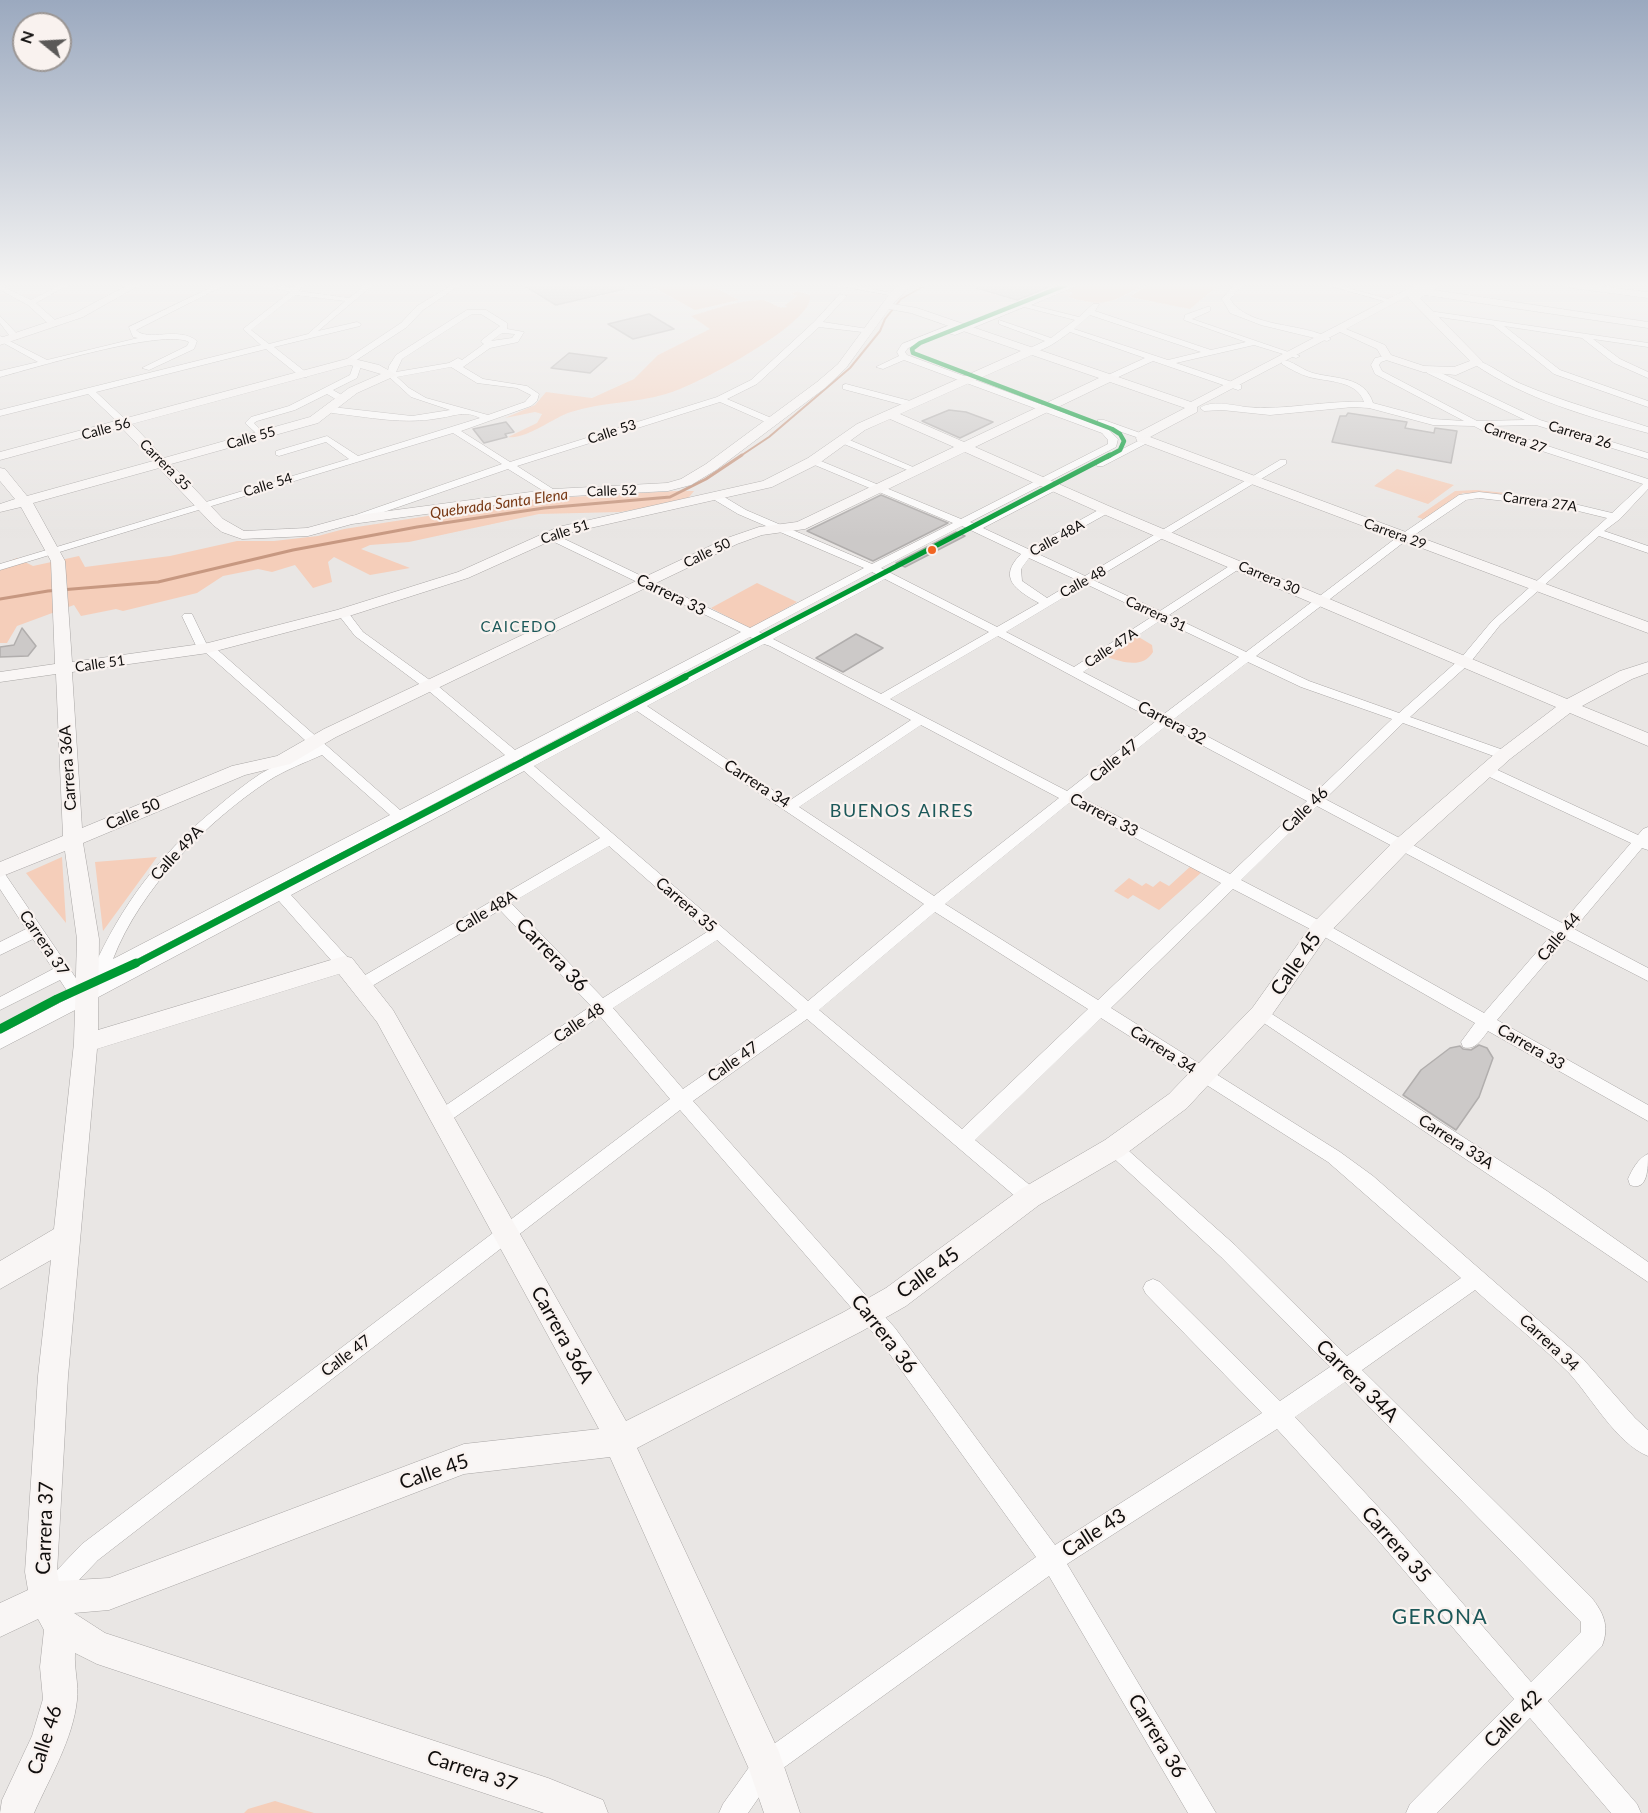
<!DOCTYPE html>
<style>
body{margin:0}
#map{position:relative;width:1648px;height:1813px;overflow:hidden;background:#e9e6e4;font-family:Lato,sans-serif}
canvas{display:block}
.north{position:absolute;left:12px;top:12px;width:60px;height:60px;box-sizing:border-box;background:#f9f2ef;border:2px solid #9b9694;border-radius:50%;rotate:288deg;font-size:16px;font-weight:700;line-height:24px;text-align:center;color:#0f0d0c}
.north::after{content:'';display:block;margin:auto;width:21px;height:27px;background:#5b5958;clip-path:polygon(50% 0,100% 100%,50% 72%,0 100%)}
</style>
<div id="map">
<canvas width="1648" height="1813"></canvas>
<div class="north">N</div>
</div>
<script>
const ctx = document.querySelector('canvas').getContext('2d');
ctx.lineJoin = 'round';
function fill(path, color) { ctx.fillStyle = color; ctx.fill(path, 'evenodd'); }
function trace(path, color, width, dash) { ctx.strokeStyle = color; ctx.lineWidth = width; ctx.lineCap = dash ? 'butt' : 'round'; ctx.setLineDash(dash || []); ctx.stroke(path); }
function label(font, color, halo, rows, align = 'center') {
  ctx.font = font + ' Lato,sans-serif'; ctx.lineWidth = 4.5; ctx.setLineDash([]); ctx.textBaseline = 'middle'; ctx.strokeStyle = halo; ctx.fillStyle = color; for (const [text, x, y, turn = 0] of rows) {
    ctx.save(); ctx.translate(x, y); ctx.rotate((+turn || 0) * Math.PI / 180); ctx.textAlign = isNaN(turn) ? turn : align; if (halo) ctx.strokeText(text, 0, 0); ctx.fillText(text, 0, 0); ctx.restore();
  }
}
const green = new Path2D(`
 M649,285H710L739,300L695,310Z
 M1080,285H1142C1112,304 1103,307 1068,297L1073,293L1067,291Z
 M1147,285H1219L1190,309L1130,297Z
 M797,291L810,295C810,298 810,301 809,303C797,331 696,386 666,394C636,403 602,402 571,412C554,417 526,440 508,437L537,423L542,414L535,412L505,418L535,405L546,392L592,398L634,379L658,355L710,329L691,316C713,310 737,300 761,300C770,300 778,310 787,307L785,305L797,296L791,294Z
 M1397,469L1454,485L1428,504L1374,486Z
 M1476,490L1506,493L1508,497L1463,493L1425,520L1417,517L1455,491Z
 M676,491H694L686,501L620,512L539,514L409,542L370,545L361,549L410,568L370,575L334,557L328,562L332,582L313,588L295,565L272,572L258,569L223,576L197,593L123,611L116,609L81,616L74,605L17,626L7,643H0V565L17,558L33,566L79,556L85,567L170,556L237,541H274L318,536L344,529L537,499Z
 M757,583L797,602L751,629L711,608Z
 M1137,636L1152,645L1153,652C1143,669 1122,662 1107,657Z
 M62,857L66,923L26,873Z
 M157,857L103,931L95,862Z
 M1192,865L1203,871L1159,910L1133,895L1128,899L1114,891L1129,878L1142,886L1146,883L1153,887L1160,881L1169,886Z
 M275,1801L314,1813H244L248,1809Z`);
const streamFar1 = new Path2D(`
 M739,457L769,437L850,368L880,331L885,319L901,299L926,285`);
const stream = new Path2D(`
 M0,599L48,591L158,582L293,550L417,527L544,508L670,497L706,479L742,455`);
const building = new Path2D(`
 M523,285H625V289L556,305Z
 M976,285H1054L1017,300L976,288Z
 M649,314L674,329L633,339L608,324Z
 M569,353L607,358L590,373L551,368Z
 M949,410L966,412L993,422L960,438L922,421Z
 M1348,413L1407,422L1405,428L1434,433L1435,428L1457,431L1451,463L1332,442L1340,416H1346Z
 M506,422L514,432L505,434L507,437L484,443L473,429Z
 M881,495L948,523L873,561L807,531Z
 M956,532L965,536L905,567L896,563Z
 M22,628L36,646L28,656L0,657V647L14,645Z
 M856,634L883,648L843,672L816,658Z
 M1479,1045L1487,1048L1493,1058L1479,1097L1456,1130L1403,1095L1421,1070L1450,1048L1460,1046L1463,1049L1471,1050Z`);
const street = new Path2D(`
 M0,285L31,300L60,285H68L36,303L57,322V326H51L28,305L0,290Z
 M216,285H225L136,330C147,342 179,326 197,341L194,349L149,370L142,368L187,346L189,342C164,328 34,368 0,377V371L38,362L0,341V336L47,360L138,338L133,337L129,327Z
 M260,285L293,288L296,285H303L299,291L349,298L365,285H373L318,331L357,322L361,324L360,326L274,347L307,373V377H301L266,349L96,392L128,422V426H122L88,394L0,416V410L261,345L243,329L290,292ZM295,295L345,301L308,334L269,344L251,330Z
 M452,285H460L423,310L407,327L355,361L362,363L357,378L333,390L345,397V401H339L327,394L295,410L257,421L254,423L261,430L256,433L245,423L251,417L289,406L350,375L355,361L347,363V359L401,323L417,306Z
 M834,285H850L899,294L895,296Z
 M1069,285H1079L1031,305L1079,317L1093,304H1099L1095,311L1211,350L1246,342L1184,320L1185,315L1207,307H1210V311L1192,319L1300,356L1296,358L1254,345L1176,363L1241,385V389L1238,390L1153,361L1114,379H1108V375L1145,358L1070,332C1059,340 1044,352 1030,352V348L1045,341L999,324V320L1051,338L1075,320L1024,307L955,335L948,333ZM1090,315L1201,352L1168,360L1074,329Z
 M1234,285H1242L1230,299C1248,329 1304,322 1331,339L1327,341L1261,325L1230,313L1222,299Z
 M1327,285H1338L1395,301L1391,303Z
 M840,294L847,296L823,322L868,329H871V333L819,327L757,384L727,399L776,420V424H770L720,402L517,466L556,491V495H550L508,469L355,522H347V518L502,464L453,433L0,570V564L349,459L326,442L279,456L276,455V451L327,436L358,456L480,418C465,410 455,416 440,418C404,425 368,417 332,413L328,410L332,407L412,416L450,410L411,397L387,375L389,366L396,355L467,310H486L507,323V329L524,332L518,342L490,348L463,367L483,379L527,386L539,394L537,401L531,406L461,431L510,462L717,397L751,380L814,322ZM472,314H481L500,326L482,340L481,342L484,344L462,360L458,358L449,363L396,372L402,359ZM502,333L515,334L512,338L491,341ZM451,367L477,383L517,388L531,395L525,402L488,415L426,398L409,388L397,377Z
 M1429,311L1648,343V347L1593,339L1620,359L1648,372V378L1614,363L1582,338L1504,326L1560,370L1648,401V407L1554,374L1493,325L1426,315L1425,313Z
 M0,316L18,335V339H12L0,323Z
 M955,323L959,325L958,327L908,348L905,352L907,355L1108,429L1118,439L1116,447L970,522L975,524L1054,484H1060V488L983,528L1028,549L1102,508H1110V512L1036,553L1085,576L1280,460H1286V464L1093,580L1160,611L1234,563H1242V567L1169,615L1246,652L1396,538L1459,495L1479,492L1566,502L1612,513L1643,484L1487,433L1474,426L1433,425L1369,408L1353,407L1270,415L1222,410L1204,411L1200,408C1211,400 1232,405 1246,407C1285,411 1324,400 1364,402C1357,380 1327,382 1309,377C1299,374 1290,369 1282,364V360C1292,360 1302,370 1313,373C1335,379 1365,376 1373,403L1433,419L1464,421L1375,374L1371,365L1375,358L1390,355V359L1381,362L1379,365L1382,371L1477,421L1525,420L1427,373V369H1433L1540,420L1648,453V459L1536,425L1487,426L1648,479V489L1620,519L1604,531L1648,546V553L1599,536L1500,625L1469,664L1410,717L1509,752L1511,755L1509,758H1499L1403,723L1325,799L1562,923L1631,843L1481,773L1479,770L1481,767H1491L1638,835L1643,829L1648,827V850L1642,848L1574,929L1648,968V981L1566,939L1497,1020L1648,1105V1121L1488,1031C1481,1040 1475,1051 1463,1047L1461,1042L1475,1023L1316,932L1233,889L1111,1008L1340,1152L1373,1176L1583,1359L1635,1418L1648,1430V1456C1616,1443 1592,1398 1569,1373C1540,1344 1506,1318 1475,1290L1362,1370L1591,1597C1603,1612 1610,1626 1602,1646L1548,1701L1637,1804L1641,1813H1611L1530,1718L1437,1813H1406L1410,1804L1514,1699L1377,1539L1277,1429L1067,1564L1216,1813H1188L1049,1576L775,1774L748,1813H719L723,1804L757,1756L1036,1557L881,1342L680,1110L98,1560L57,1603L49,1607L41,1603L37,1595L41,1587L82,1544L670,1099L600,1016L448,1122L442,1124L436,1122L433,1117L436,1112L591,1006L500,910L367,989H355L353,985L355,981L600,838L524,771L291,895L350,960L352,964L350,968H338L279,901L91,1001L94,1006L92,1010L86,1012L79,1008L0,1049V1034L71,997L60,980L0,1010V997L53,969L33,939L0,955V942L26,929L0,889V873L5,874L84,990L400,825L398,823L106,975L105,978H93L92,971C122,904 159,855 216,808C230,796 245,784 260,774C277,764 296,756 314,748L205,652H199L182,616L184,614H192L207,645H212L400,810L505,755L430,692L355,636L337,613L339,611H347L363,632L438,686L515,750L741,632L546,538V534H554L750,628L864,568L738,514L713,499V495H721L746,510L872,564L953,523L810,463V459H816L961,519L1108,444V440L1102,433L904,360L883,369L876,367L899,356L897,352L902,344ZM1479,498L1566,508L1607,518L1492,621L1461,658L1399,713L1309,681L1256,656L1404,542L1466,500ZM962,526L1021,554C997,578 1016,590 1039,603L997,627L881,568ZM1029,558L1077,580L1047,598L1022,581L1021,569ZM872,572L878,575L763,634L759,632ZM885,579L989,632L881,694L773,639ZM1086,584L1153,616L1074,667L1006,632ZM1161,620L1239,657L1164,714L1083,672ZM998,636L1156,721L1067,791L890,699ZM750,637L754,639L525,759L523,757ZM764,644L770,646L911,720L789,801L647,706ZM1248,662L1301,687L1392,719L1315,793L1174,719ZM637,711L924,904L808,1001L534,766ZM921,725L1059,798L934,896L799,807ZM1166,726L1307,801L1230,874L1078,796ZM322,755L390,815L113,959C140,889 206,822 268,781C285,770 304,763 322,755ZM513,762L515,764L411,819L409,817ZM1069,803L1221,883L1098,1000L945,904ZM1317,806L1554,932L1484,1013L1326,924L1241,880ZM609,846L707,932L603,998L511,903ZM935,912L1088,1009L962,1129L819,1010ZM717,940L797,1010L683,1089L613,1008ZM1101,1018L1328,1162L1461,1278L1347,1356L1235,1245L1120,1143L1114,1140L1108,1143L1105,1148L1108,1153L1221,1257L1330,1367L1280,1401L1160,1282L1153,1279L1146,1282L1143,1288L1146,1294L1262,1413L1055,1545L895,1328L693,1101L807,1019L1023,1203L1030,1205L1037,1203L1039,1197L1037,1191L975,1140ZM1345,1382L1581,1622V1632L1531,1682L1393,1523L1295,1417Z
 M1474,360C1484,360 1508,378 1519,383C1561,401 1605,413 1648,427V433C1589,417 1525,399 1474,364Z
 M846,384L914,402L915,404L911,407L843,389V385Z
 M1098,420H1104L1146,435L1151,441L1103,466H1097V462L1142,439L1098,424Z
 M839,438H845L920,470L912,472L839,442Z
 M1261,1007L1547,1191L1648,1262V1282L1255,1017L1253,1013L1255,1009Z
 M1648,1154C1648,1168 1648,1192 1630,1185L1628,1179C1632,1170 1638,1158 1648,1154Z`);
const secondary = new Path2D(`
 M128,285H140L83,317L0,345V338L75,313Z
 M900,285H911L893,304L917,308L1191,402L1415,285H1440L1434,290L1648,322V328L1425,295L1420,298L1483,362L1481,364L1456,375L1423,372L1383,359L1377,349L1340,332L1197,407V412L1150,437L1648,622V633L1137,441L1136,438L1139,432L1185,408L1110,382L975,447L1111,507L1567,699L1620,671L1648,662V673L1632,679L1582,706L1648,733V746L1570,713L1510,759L1408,851L1329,933L1269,1019L1187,1108L1123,1156L1039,1205L906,1306L862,1331L637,1448L779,1752L800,1813H764L749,1769L610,1457L464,1474L109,1610L74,1613L105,1633L548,1778L603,1800L608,1813H544L97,1664L75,1653C74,1669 79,1685 77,1700C73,1739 50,1777 34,1813H0L2,1800L32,1736L43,1699L40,1667L44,1630L38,1619L0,1637V1603L28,1590L25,1572L38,1376L51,1260L0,1289V1261L54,1229L74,1043L77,939L65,851L0,877V862L63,836L56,674L0,682V672L55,664L51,561L21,507L0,512V504L15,499L0,481V468L5,469L27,496L153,461L121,427L0,460V452L350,358L379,365L397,375L357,393L318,423L171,464L223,519L244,531L307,528L351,516L553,489L667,483L681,479L706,464L817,382L838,364L891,292ZM1408,296L1409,299L1470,361L1454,367L1424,366L1391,355L1385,345L1346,329ZM889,309L911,313L1021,351L857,424L808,458L763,481L558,527L458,572L337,610L208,643L72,662L65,561L33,503L159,468L213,525L222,532L242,539L308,536L352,524L553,497L668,491L691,485L716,470L825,388L846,368ZM1032,355L1099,378L964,442L900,414ZM350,365L381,374L349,388L310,417L164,458L132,424ZM890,419L954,447L797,522L759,527L727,538L324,729L277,756L232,766L82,828L72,672L208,653L349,616L468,578L568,533L772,487L818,464L865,430ZM965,452L1101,513L1556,707L1498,751L1394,841L1313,923L1253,1007L1169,1094L1105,1140L1021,1189L886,1288L842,1313L626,1421L393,1010L352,958L344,956L98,1030L99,939L83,843L245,775L290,764L336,737L737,544L762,535L805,529ZM339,974L377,1022L599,1429L464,1444L109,1578L59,1581L57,1572L68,1376L97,1049Z
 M1566,285H1592L1648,292V298L1571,288Z`);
const tram1Far3 = new Path2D(`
 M1066,285L920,343L912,349L913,353L1112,429L1120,434L1124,441L1120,450L1107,457`);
const tram1Far2 = new Path2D(`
 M682,678L1110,455`);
const tram1Far1 = new Path2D(`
 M133,965L685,677`);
const tram1 = new Path2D(`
 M0,1029L57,999L136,963`);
const markers = [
 [932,550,5,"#f26522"]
];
const farStreetnames = [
 ["Calle 56",106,429,-15],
 ["Calle 53",612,432,-18],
 ["Carrera 26",1580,435,17],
 ["Calle 55",251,438,-16],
 ["Carrera 27",1515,438,20],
 ["Carrera 35",165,465,45],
 ["Calle 54",268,485,-17],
 ["Calle 52",612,491,-2],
 ["Carrera 27A",1540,502,8],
 ["Calle 51",565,532,-18],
 ["Carrera 29",1395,534,20],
 ["Calle 48A",1057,538,-29],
 ["Calle 50",707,553,-26],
 ["Carrera 30",1269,578,23],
 ["Calle 48",1083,582,-29],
 ["Carrera 31",1156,614,25],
 ["Calle 47A",1111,648,-33],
 ["Calle 51",100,664,-8]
];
const farWaternames = [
 ["Quebrada Santa Elena",499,504,-8]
];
const farNeighbourhoodnames = [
 ["CAICEDO",519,627]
];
const streetNames = [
 ["Carrera 33",671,595,26],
 ["Carrera 32",1172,723,28],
 ["Calle 47",1114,761,-39],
 ["Carrera 36A",68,768,-94],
 ["Carrera 34",757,784,33],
 ["Calle 46",1305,810,-44],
 ["Calle 50",133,814,-23],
 ["Carrera 33",1104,815,28],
 ["Calle 49A",177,853,-47],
 ["Carrera 35",686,905,41],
 ["Calle 48A",486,912,-31],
 ["Calle 44",1559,937,-50],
 ["Carrera 37",44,943,56],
 ["Calle 48",579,1023,-34],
 ["Carrera 33",1531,1047,30],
 ["Carrera 34",1163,1050,33],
 ["Calle 47",733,1062,-35],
 ["Carrera 33A",1456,1142,33],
 ["Carrera 34",1549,1343,43],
 ["Calle 47",346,1356,-37]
];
const neighbourhoodNames = [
 ["BUENOS AIRES",902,811]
];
const nearStreetnames = [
 ["Carrera 36",552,955,46],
 ["Calle 45",1296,964,-55],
 ["Calle 45",928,1273,-36],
 ["Carrera 36",884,1334,52],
 ["Carrera 36A",562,1335,61],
 ["Carrera 34A",1357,1381,45],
 ["Calle 45",434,1472,-19],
 ["Carrera 37",45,1528,-88],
 ["Calle 43",1094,1533,-33],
 ["Carrera 35",1396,1545,49],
 ["Calle 42",1513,1719,-45],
 ["Carrera 36",1157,1736,59],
 ["Calle 46",45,1740,-72],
 ["Carrera 37",472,1771,18]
];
const nearNeighbourhoodnames = [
 ["GERONA",1440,1617]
];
fill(green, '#f5ceba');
trace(streamFar1, '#c79881', 2);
trace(stream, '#c79881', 3);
fill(building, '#ccc9c8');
trace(building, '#b1aead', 1.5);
trace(street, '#a9a6a5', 1);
trace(secondary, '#a9a6a5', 1);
fill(street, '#fcfbfb');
fill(secondary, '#f9f6f5');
trace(tram1Far3, '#093', 4.5);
trace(tram1Far2, '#093', 5);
trace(tram1Far1, '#093', 7);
trace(tram1, '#093', 9);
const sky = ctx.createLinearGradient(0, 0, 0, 538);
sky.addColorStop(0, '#9ba9bf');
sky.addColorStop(0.53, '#f5f4f3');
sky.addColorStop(1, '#f5f4f300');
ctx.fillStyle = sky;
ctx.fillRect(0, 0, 1648, 538);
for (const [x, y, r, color] of markers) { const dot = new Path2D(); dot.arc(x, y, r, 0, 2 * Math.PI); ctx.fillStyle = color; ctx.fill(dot); trace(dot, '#f9f2ef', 2); }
label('14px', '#0f0d0c', '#f9f2ef', farStreetnames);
label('italic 15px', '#793a16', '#f9f2ef', farWaternames);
ctx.letterSpacing = '1.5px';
label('15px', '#1c5859', '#f9f2ef', farNeighbourhoodnames);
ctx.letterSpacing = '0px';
label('16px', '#0f0d0c', '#f9f2ef', streetNames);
ctx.letterSpacing = '1.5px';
label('18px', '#1c5859', '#f9f2ef', neighbourhoodNames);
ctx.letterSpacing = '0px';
label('20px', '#0f0d0c', '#f9f2ef', nearStreetnames);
ctx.letterSpacing = '1.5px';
label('21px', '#1c5859', '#f9f2ef', nearNeighbourhoodnames);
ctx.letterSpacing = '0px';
</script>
